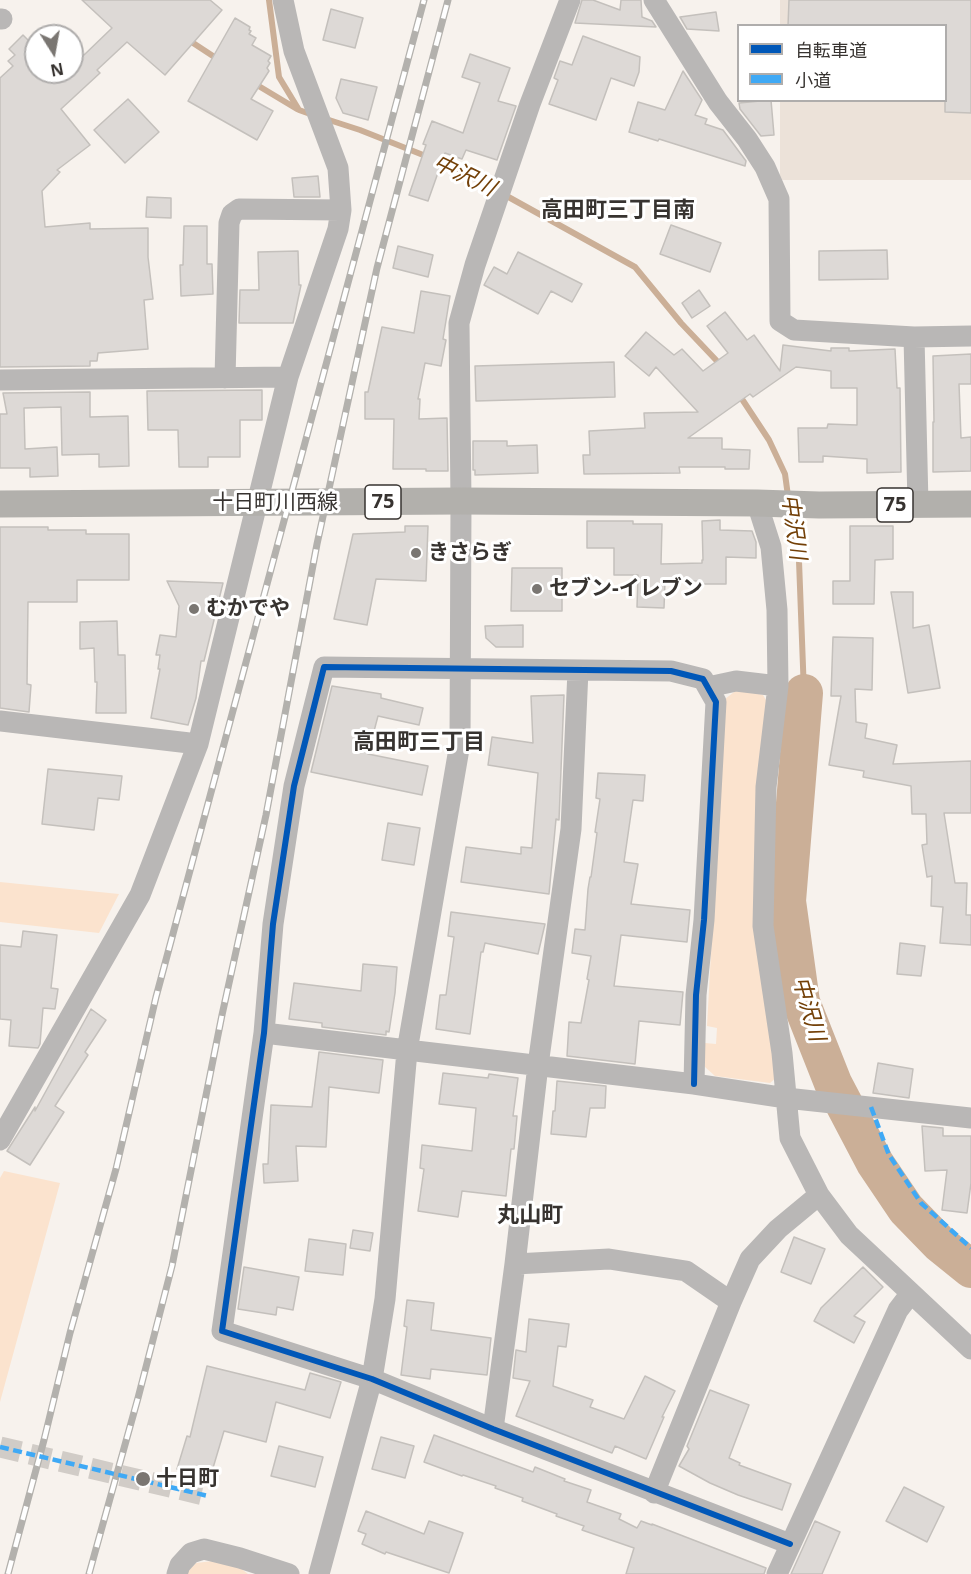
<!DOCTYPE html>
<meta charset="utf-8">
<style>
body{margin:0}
#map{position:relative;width:971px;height:1574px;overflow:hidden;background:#f7f2ed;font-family:"Noto Sans","Noto Sans JP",sans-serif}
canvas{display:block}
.legend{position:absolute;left:737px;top:24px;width:210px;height:78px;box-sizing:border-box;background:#fff;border:2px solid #afadac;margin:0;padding:8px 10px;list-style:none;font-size:18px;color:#373330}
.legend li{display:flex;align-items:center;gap:12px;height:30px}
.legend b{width:30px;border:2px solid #afadac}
.north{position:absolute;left:24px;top:24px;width:60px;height:60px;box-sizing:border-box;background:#fff;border:2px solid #afadac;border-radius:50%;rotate:169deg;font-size:16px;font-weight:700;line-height:24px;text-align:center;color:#373330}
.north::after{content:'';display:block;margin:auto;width:21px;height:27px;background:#7a7672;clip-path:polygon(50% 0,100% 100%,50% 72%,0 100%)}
</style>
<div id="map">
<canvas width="971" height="1574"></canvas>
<ul class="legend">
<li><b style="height:8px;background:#0057b8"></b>自転車道</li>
<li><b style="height:8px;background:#3fa9f5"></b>小道</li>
</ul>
<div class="north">N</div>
</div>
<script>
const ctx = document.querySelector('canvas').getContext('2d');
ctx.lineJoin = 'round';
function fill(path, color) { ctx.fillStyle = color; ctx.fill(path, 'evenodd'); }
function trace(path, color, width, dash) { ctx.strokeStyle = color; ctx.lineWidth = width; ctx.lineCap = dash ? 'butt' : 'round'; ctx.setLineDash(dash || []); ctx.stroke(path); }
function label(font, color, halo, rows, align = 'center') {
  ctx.font = font + ' "Noto Sans","Noto Sans JP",sans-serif'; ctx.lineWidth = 6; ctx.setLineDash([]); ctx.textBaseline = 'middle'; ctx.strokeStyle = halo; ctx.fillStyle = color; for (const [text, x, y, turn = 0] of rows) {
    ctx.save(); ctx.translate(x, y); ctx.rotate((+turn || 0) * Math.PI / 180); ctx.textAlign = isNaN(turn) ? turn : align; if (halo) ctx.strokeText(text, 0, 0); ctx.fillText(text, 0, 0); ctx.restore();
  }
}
const built = new Path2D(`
 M780,0H971V180H780V101L946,100V26L780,25Z`);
const green = new Path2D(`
 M738,689L763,695L769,705L758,790L777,1077L770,1083L715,1076L705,1067V1043L716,1044L717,1028L707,1026L725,699Z
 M0,882L119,894L99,933L0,922Z
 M4,1171L60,1183L0,1402V1178Z
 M213,1561L239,1567L248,1574H185L196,1563Z`);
const stream = new Path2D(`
 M269,0L279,77L299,110L313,115
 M187,39L219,60
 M252,82L297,109
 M326,119L360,130L456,168L635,267L681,323L716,360L721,367
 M738,393L769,440L785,474L788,496
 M791,512L799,561L804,693`);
const river = new Path2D(`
 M804,693L787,901L801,1002L833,1083L875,1163L906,1209L940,1244L971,1269`);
const building = new Path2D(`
 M82,0H210L222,10L165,75L127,42L97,70L100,73L61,109L90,145L57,170L60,172L42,191L45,227L90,223V229L148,228V257L153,299L144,300L148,349L98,353L97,361H90V366L0,367V78L13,66L8,61L15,55L9,49L23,35L29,41L36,34V72H72V61L81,53L84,55L112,28Z
 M582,0H593L620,10L621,0H641L642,17L652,21L656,27L575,23Z
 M789,0H971V113L945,112V26H788Z
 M331,9L363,18L355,48L323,40Z
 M716,12L719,31L687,29L680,17Z
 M235,18L250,27L249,30L251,31L249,34L256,38L252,45L271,56L268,61L270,63L267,68L269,71L251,99L273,111L257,140L188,101Z
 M583,36L640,57L639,72L634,86L611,78L596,120L549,104L558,80L554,78L560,61L572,65Z
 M470,54L510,68L498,101L516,106L497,160L466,150L462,159L445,153L428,201L409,195L426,145L423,144L432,121L463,133L480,83L462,77Z
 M683,71L702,100L695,115L707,119L705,124L723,130L746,161L745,166L659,139L658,141L629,132L638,102L665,110Z
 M341,79L377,87L368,120L343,113L336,98Z
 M128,99L159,132L125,163L94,130Z
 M771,100L774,135L761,136L740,109L739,103Z
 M318,176L320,197H294L292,178Z
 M147,197L171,198V218L146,217Z
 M671,225L721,243L710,272L660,254Z
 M184,226H207V264H212L213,294L181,296L180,265H183Z
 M398,246L433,255L428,277L393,268Z
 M887,250L888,279L819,280V251Z
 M298,251L299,285H301L293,323H239L240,290H259L258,252Z
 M518,252L582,284L572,302L551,291L538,314L484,285L494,267L507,274Z
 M699,290L710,306L692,318L682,303Z
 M421,291L450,296L443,339L446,340L441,366L425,363L418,399H420L419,419L447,418L448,471H426V469H393L394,419H365V392H368L382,327L414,333Z
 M725,312L747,340L754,335L780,371L783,345L831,351V348H849V351L895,349L897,388H900L901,472L867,473V459L823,456V462H799L798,428H827L828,424L857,425V388H831V371L796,367L753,397L750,394L688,438H722V449L750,450L749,469H725V467H679L680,473L584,474L583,455H590L589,431L645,428L644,413L698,412L656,367L649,376L625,356L646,332L674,355L682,349L703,371L728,353L707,326Z
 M971,354V384H959L961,438L971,437V471L933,472V422H934L933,356Z
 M614,362L615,397L476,401L475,366Z
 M262,390V420H240V457H208V467H179L178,430H148L147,391Z
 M90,392V417L128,416L129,466L99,467V454L62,455L61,407L24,408L25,449L57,447L58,476L30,477V468H0V414H7L3,393Z
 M473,441H507V446L537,445L538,473L475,475V470H473Z
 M720,520V530L752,531L756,542V558L726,557V584H701V581H665L664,608L637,607L638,575H614V548H587V521H633V524H662L661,564L702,563V560H703L702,521Z
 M405,526H428L426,581L376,579L367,625L334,619L353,534L405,532Z
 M850,526H893V559L875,560L874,604H833V581H850Z
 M0,527H48V530H86V534H129V580H77V602H28L27,684L31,685L29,712L0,708Z
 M512,568H562V611H511Z
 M167,581L223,583L204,661H201L196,698L188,725L151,718L160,669H158L160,655H156L160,635L176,637L179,606Z
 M891,592H913V628L929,625L940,688L908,693Z
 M117,621L118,655H125L126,713H96L97,682H95L94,648L80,649V622Z
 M523,625V647H496L486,638L485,626Z
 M833,637L873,638L872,690L855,689L856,722L867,724L865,738L897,745L893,764L971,761V813H944L955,883H967L966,915H971V945L940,943L943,907L931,906L932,876L927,877L922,845L927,844L926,814H912L911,786L863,777L864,771L829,765L841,696H831Z
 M332,686L381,694V698L423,708L419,725L378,716L368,754L428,766L422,795L311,772Z
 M564,695L559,820L556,819L549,894L461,882L466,847L521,854V847L532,848L538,773L488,765L492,737L533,743L531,696Z
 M48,769L122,776L119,800L98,798L94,830L42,824Z
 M598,773L645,775L643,801L633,800L624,862L638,864L631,904L690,910L687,942L621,935L614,986L683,992L680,1025L639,1021L635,1064L567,1056L569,1022L581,1023L589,980L587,979L591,956L572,953L575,929L585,930L588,889L590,877H591L597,833L595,832L600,799L596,798Z
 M388,823L420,828L414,865L382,860Z
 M451,912L545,924L538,954L485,943L483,952H481L470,1034L436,1029L440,995H446L454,937L448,936Z
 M23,931L57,935L51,988L58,989L55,1009L43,1008L40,1044L38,1048L9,1046L11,1020L0,1019V945L21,947Z
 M900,943L925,946L921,976L897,974Z
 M363,964L397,967L395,993L389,1032L386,1031V1035L322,1027V1023L289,1019L294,983L361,991Z
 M91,1009L106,1020L85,1052L88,1055L55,1106L64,1112L30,1165L7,1151L35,1107V1111Z
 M319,1052L383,1060L379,1093L329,1087L326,1147L296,1146L298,1181L264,1183L263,1164H268L271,1105L312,1107Z
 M878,1063L913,1069L909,1098L873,1093Z
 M443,1073L488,1078L489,1074L518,1078L513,1116H517L514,1149H511L506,1196L462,1191L458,1217L418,1211L424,1169L420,1168L422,1145L472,1151L476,1108L439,1104Z
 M557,1081L606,1086L605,1108H590L586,1137L551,1134L553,1111H555Z
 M922,1126L943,1128V1136H971V1183L967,1213L942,1210L947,1170L925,1171Z
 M353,1230L373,1233L370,1251L350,1248Z
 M794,1237L825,1249L811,1284L781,1272Z
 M309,1239L346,1244L343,1275L305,1271Z
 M244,1267L299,1277L293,1310L277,1307L276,1315L238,1309Z
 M863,1267L883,1287L854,1316L865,1322L854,1343L814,1321L821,1308Z
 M407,1300L434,1303L431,1330L491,1338L487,1375L431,1369L430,1379L401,1375L407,1327L404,1326Z
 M529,1319L569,1324L566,1347L558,1346L553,1386L593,1400L590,1407L624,1419L645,1376L675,1391L662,1417H664L646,1459L615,1446L612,1453L516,1416L530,1381L513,1378L516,1350L526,1352Z
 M207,1366L305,1390L310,1373L341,1382L330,1418L276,1402L266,1442L224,1431L210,1478L177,1469L187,1436L190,1437Z
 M710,1390L749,1405L729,1458L740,1463L739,1465L791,1484L782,1510L738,1495L710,1483L679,1466L689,1449L687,1446Z
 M434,1435L533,1472L535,1467L565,1479L564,1481L591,1490L587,1502L621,1514L619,1519L637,1528L641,1521L652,1525V1524L766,1568L764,1574H626L634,1548L582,1530L584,1526L556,1516L557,1514L522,1501L523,1498L495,1488L496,1486L463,1475L462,1476L424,1462Z
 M381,1437L414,1446L405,1478L372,1469Z
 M279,1446L323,1457L315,1487L271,1476Z
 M904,1487L944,1507L927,1542L886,1521Z
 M366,1511L424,1534L429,1521L463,1533L449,1573L386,1552L385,1554L362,1544L366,1534L358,1531Z
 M815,1521L840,1532L822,1574H791Z`);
const minorTunnel = new Path2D(`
 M0,1447L208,1496`);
const minor = new Path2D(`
 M654,0L718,102L747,139L765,167L779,199L780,321L794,330L914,337L971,336
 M0,19H2
 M914,337L918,504
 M225,378L229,223L232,214L239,209L341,210
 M0,380L288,377
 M757,503L771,547L777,610L778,686L766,787L763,926L782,1053L790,1138L819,1195L849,1235L971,1349
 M708,687L736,681L778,686
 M0,721L198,744
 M264,1033L694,1084L786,1098L971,1118
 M694,1084L696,995L704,920L716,702L703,679L671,671L324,667L294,786L273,924L264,1033L222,1331L372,1379L493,1429L790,1544
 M0,1140L140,895L198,744L288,377L338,229L341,210L338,168L294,51L283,0
 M515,1264L609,1259L686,1271L731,1302
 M493,1429L515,1264L538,1065L571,829L578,670
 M654,1493L731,1302L750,1259L778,1229L819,1195
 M177,1574L180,1565L191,1553L204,1549L240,1558L289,1574
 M319,1574L372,1379L385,1299L407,1051L460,743L461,501L459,323L475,265L530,104L570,0
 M777,1574L898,1310L911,1293`);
const major = new Path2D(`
 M0,504L461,501L757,503L819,505L971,504`);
const rail = new Path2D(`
 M8,1574L44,1440L70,1333L116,1169L156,997L424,0
 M89,1574L138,1398L172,1266L222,1015L266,815L317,544L377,268L448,0`);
const quiet = new Path2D(`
 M871,1107L889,1155L921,1203L971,1248
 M0,1447L208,1496`);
const cycleway = new Path2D(`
 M694,1084L696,995L704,920L716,702L703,679L671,671L324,667L294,786L273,924L264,1033L222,1331L372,1379L493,1429L790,1544`);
const markers = [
 [416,553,6,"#7a7672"],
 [537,589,6,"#7a7672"],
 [194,609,6,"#7a7672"],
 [143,1479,8,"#7a7672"]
];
const shields = [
 [383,502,36],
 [895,505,36]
];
const shieldNames = [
 ["75",383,502],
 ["75",895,505]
];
const streetNames = [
 ["十日町川西線",275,503]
];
const poiNames = [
 ["きさらぎ",428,553],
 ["セブン-イレブン",549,589],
 ["むかでや",206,609],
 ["十日町",156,1479]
];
const waterNames = [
 ["中沢川",464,176,26],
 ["中沢川",793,527,82],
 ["中沢川",808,1009,74]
];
const neighbourhoodNames = [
 ["高田町三丁目南",618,211],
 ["高田町三丁目",419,743],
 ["丸山町",530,1216]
];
fill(built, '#ece2d9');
fill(green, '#fbe3ce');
trace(stream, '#cbaf97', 6);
trace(river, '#cbaf97', 38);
fill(building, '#ddd9d6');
trace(building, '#c4c0bc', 1.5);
trace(minorTunnel, '#d1ccc7', 21, [21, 10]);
trace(minor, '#b9b7b6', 21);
trace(major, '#b2b0ac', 27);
trace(rail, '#b3b1ad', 7);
trace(rail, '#fff', 4.5, [14]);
trace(quiet, '#3fa9f5', 4.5, [9, 4.5]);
trace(cycleway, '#0057b8', 6);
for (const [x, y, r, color] of markers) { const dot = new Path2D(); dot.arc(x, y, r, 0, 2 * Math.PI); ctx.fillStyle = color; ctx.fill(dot); trace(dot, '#fff', 2); }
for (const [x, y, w] of shields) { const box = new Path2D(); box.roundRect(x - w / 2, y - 17, w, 34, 4.5); ctx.fillStyle = '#fff'; ctx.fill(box); trace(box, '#373330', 1.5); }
label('bold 20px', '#373330', null, shieldNames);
label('21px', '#373330', '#fff', streetNames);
label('bold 21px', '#373330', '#fff', poiNames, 'left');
label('italic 22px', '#734008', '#fff', waterNames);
label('bold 22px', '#373330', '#fff', neighbourhoodNames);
</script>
